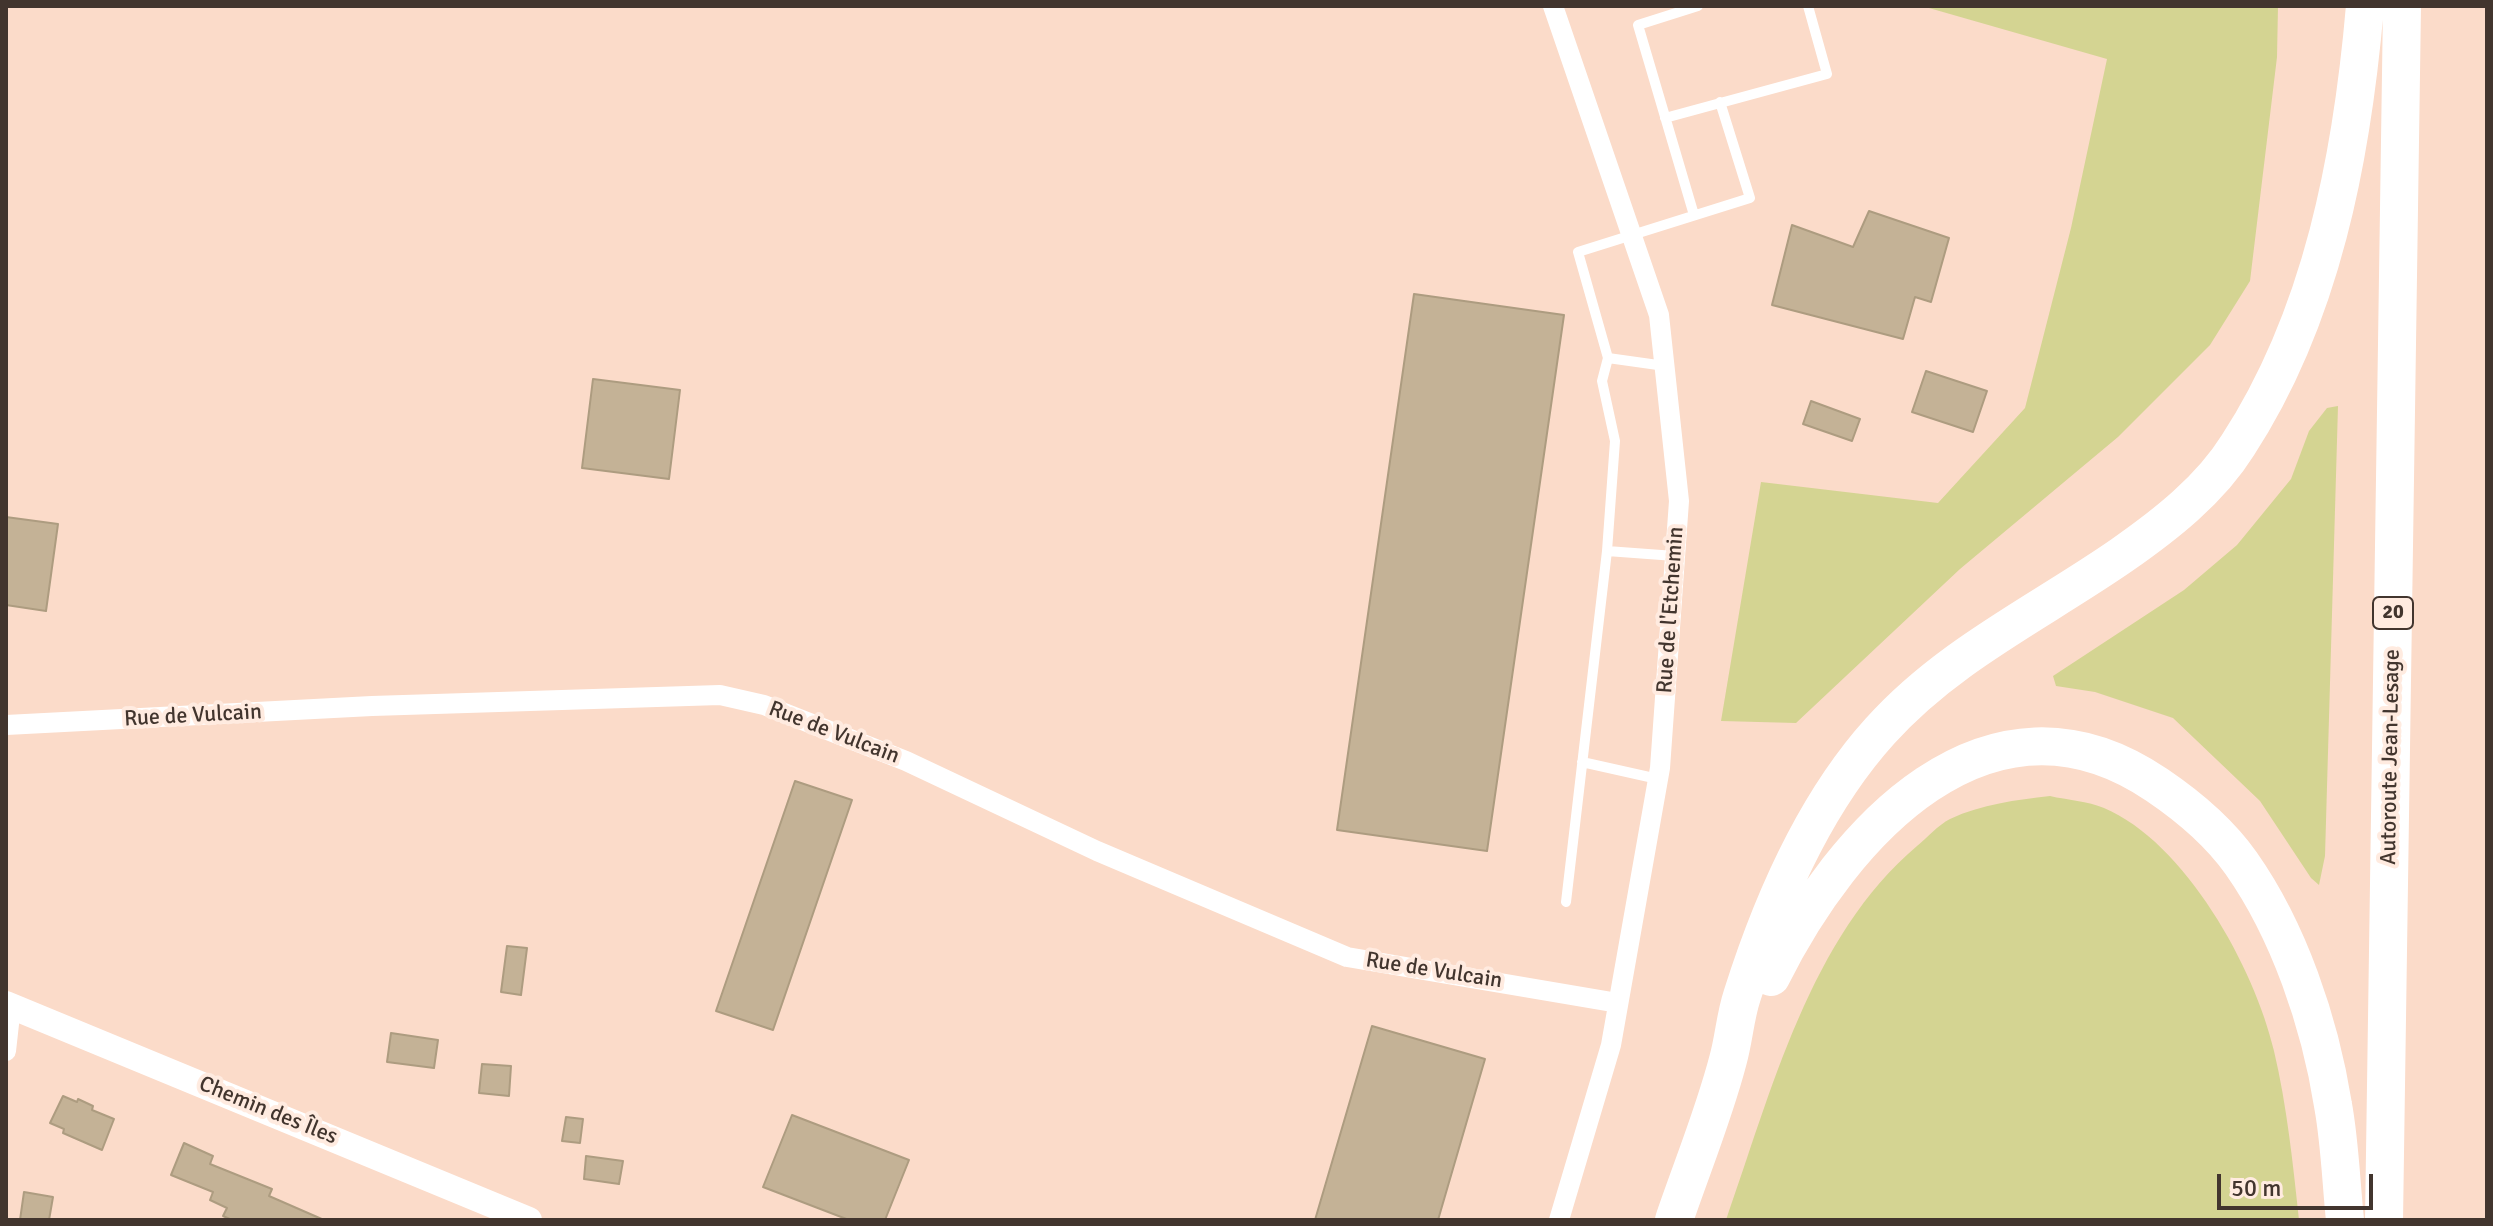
<!DOCTYPE html>
<meta charset="utf-8">
<style>
body{margin:0}
#map{position:relative;width:2493px;height:1226px;overflow:hidden;background:#fbdbc9;font-family:Signika,sans-serif}
canvas{display:block}
.frame{position:absolute;inset:0;border:8px solid #42352e;pointer-events:none}
.scale{position:absolute;left:2217px;top:1174px;width:156px;height:36px;box-sizing:border-box;border:4px solid #42352e;border-top:0;padding-left:10px;font-size:24px;line-height:28px;white-space:nowrap;color:#42352e;-webkit-text-stroke:6px #ffebe0;paint-order:stroke}
</style>
<div id="map">
<canvas width="2493" height="1226"></canvas>
<div class="frame"></div>
<div class="scale">50 m</div>
</div>
<script>
const ctx = document.querySelector('canvas').getContext('2d');
ctx.lineJoin = 'round';
function fill(path, color) { ctx.fillStyle = color; ctx.fill(path, 'evenodd'); }
function trace(path, color, width, dash) { ctx.strokeStyle = color; ctx.lineWidth = width; ctx.lineCap = dash ? 'butt' : 'round'; ctx.setLineDash(dash || []); ctx.stroke(path); }
function label(font, color, halo, rows, align = 'center') {
  ctx.font = font + ' Signika,sans-serif'; ctx.lineWidth = 8; ctx.setLineDash([]); ctx.textBaseline = 'middle'; ctx.strokeStyle = halo; ctx.fillStyle = color; for (const [text, x, y, turn = 0] of rows) {
    ctx.save(); ctx.translate(x, y); ctx.rotate((+turn || 0) * Math.PI / 180); ctx.textAlign = isNaN(turn) ? turn : align; if (halo) ctx.strokeText(text, 0, 0); ctx.fillText(text, 0, 0); ctx.restore();
  }
}
const green = new Path2D(`
 M1922,6H2278L2277,57L2250,281L2210,345L2118,437L1960,569L1796,723L1721,721L1761,482L1938,503L2025,408L2071,228L2107,59Z
 M2338,406L2325,856L2319,885L2311,878L2260,801L2173,718L2095,692L2056,686L2053,676L2184,590L2237,545L2291,479L2309,431L2327,408Z
 M2050,796C2067,800 2088,801 2104,808C2185,842 2255,968 2274,1051C2287,1106 2293,1164 2299,1220H1726C1771,1093 1810,936 1917,846C1927,838 1938,825 1950,819C1982,804 2016,800 2050,796Z`);
const building = new Path2D(`
 M1869,211L1949,238L1931,302L1915,297L1903,339L1772,305L1792,225L1853,247Z
 M1414,294L1564,315L1487,851L1337,830Z
 M1926,371L1987,391L1973,432L1912,412Z
 M593,379L680,390L669,479L582,468Z
 M1811,401L1860,419L1852,441L1803,424Z
 M6,517L58,524L46,611L6,605Z
 M795,781L852,800L773,1030L716,1011Z
 M507,946L527,948L521,995L501,992Z
 M1372,1026L1485,1059L1438,1220H1315Z
 M391,1033L438,1040L434,1068L387,1062Z
 M482,1064L511,1066L509,1096L479,1093Z
 M63,1096L77,1102L78,1099L93,1106L92,1110L114,1119L102,1150L63,1133L64,1129L50,1123Z
 M792,1115L909,1160L885,1220H849L763,1187Z
 M566,1117L583,1119L580,1143L562,1141Z
 M184,1143L213,1156L210,1164L272,1189L269,1196L324,1220H232L223,1216L227,1208L210,1200L213,1192L171,1175Z
 M586,1156L623,1161L619,1184L584,1179Z
 M24,1192L53,1197L49,1220H20Z`);
const service = new Path2D(`
 M1665,118L1827,74L1808,6
 M1694,215L1638,25L1698,6
 M1608,358L1665,366
 M1607,551L1675,556
 M1582,762L1658,779
 M1566,902L1607,551L1615,441L1602,381L1608,358L1578,252L1750,198L1720,102`);
const minor = new Path2D(`
 M1553,6L1659,315L1679,501L1660,768L1611,1045L1559,1220
 M6,725L372,706L720,695L764,705L906,761L1097,851L1347,957L1618,1003
 M6,1051L11,1006`);
const tertiary = new Path2D(`
 M6,1004L529,1220`);
const motorway = new Path2D(`
 M1771,977C1842,834 1988,670 2157,785C2188,806 2219,832 2241,863C2289,931 2320,1023 2333,1105C2340,1143 2341,1182 2345,1220
 M1674,1220C1692,1167 1714,1114 1728,1060C1734,1039 1735,1017 1742,996C1771,904 1814,804 1880,731C1948,655 2040,612 2122,555C2165,525 2210,490 2238,445C2322,316 2352,157 2365,6
 M2384,1220L2402,6`);
const shields = [
 [2393,613,40]
];
const shieldNames = [
 ["20",2393,613]
];
const streetNames = [
 ["Rue de l'Etchemin",1671,610,-86],
 ["Rue de Vulcain",193,716,-3],
 ["Rue de Vulcain",834,733,21],
 ["Autoroute Jean-Lesage",2391,757,-89],
 ["Rue de Vulcain",1434,971,9],
 ["Chemin des Îles",268,1111,22]
];
fill(green, '#d4d492');
fill(building, '#c4b296');
trace(building, '#ad9c80', 2);
trace(service, '#fff', 10);
trace(minor, '#fff', 20);
trace(tertiary, '#fff', 26);
trace(motorway, '#fff', 38);
for (const [x, y, w] of shields) { const box = new Path2D(); box.roundRect(x - w / 2, y - 16, w, 32, 6); ctx.fillStyle = '#ffebe0'; ctx.fill(box); trace(box, '#42352e', 2); }
label('bold 20px', '#42352e', null, shieldNames);
label('22px', '#42352e', '#ffebe0', streetNames);
</script>
